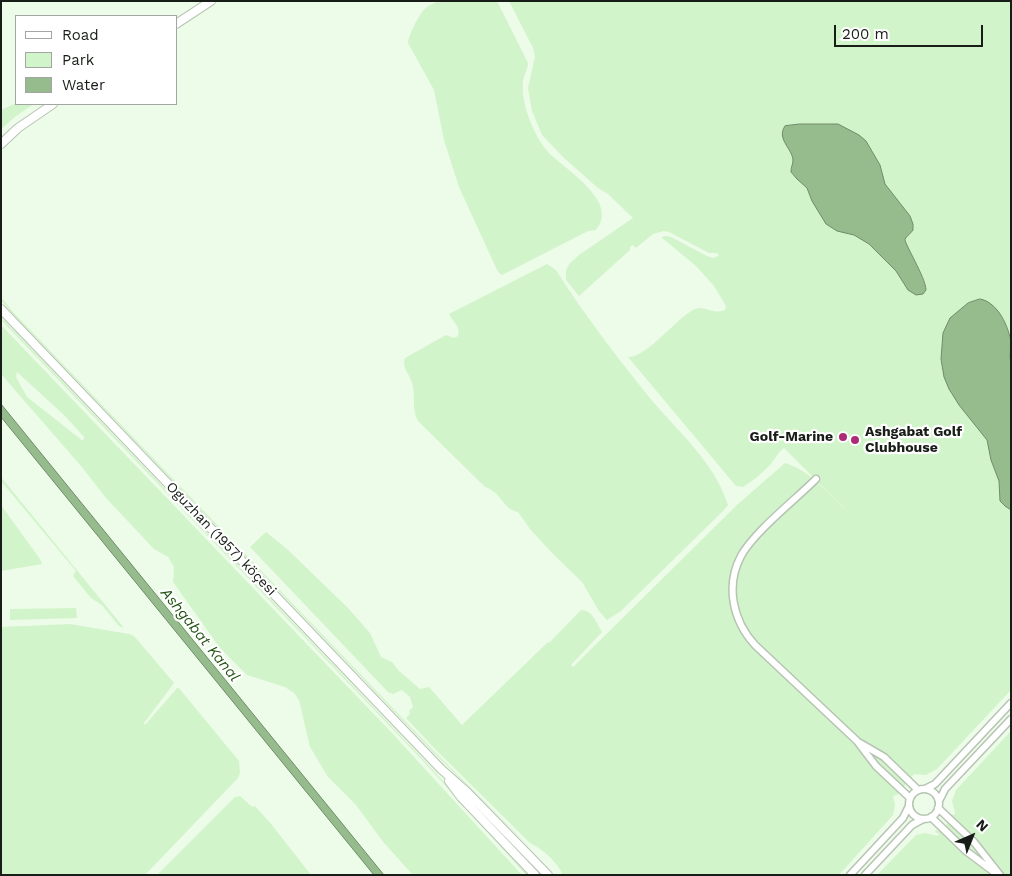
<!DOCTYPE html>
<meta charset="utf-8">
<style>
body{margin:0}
#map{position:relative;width:1012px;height:876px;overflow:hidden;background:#edfbe9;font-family:"Work Sans",sans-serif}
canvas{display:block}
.frame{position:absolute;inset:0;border:2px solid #181d17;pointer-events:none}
.legend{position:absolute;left:15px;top:15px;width:162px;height:90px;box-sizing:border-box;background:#fff;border:1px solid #a3a5a2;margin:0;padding:6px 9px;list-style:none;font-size:15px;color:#181d17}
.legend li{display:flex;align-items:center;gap:10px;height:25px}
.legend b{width:25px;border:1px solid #a3a5a2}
.north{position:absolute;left:947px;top:811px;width:50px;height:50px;-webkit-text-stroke:4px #fff;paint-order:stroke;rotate:44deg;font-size:14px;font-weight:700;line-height:20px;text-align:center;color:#181d17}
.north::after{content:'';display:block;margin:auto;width:18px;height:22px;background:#181d17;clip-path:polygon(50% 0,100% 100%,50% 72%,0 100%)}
.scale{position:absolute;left:834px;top:25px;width:149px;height:22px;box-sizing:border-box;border:2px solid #181d17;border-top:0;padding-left:6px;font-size:15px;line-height:18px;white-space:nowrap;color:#181d17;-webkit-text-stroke:4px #fff;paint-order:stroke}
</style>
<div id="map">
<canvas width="1012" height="876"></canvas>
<div class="frame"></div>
<ul class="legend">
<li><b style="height:6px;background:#fff"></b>Road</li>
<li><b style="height:14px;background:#d2f4ca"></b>Park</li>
<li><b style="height:14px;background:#96bc8d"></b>Water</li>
</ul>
<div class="north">N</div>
<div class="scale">200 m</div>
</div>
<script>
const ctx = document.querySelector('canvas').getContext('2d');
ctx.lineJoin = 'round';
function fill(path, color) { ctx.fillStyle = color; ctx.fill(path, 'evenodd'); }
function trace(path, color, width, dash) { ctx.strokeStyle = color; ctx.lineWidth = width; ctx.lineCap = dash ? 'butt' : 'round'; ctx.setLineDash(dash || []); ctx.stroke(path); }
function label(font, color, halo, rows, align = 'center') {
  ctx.font = font + ' "Work Sans",sans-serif'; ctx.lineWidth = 4.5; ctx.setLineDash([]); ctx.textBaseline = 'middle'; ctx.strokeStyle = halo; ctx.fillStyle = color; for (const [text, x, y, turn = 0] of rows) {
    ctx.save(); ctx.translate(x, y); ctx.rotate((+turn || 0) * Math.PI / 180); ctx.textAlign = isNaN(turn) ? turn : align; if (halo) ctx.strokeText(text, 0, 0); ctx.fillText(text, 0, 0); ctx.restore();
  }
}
const green = new Path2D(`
 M439,1H497L528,63C528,69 524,75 523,81C521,98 528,119 536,134C539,140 543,147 549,153C566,170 620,202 596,230L588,231L502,275L498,272L459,187L444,140L434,90L408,43C409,34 420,12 427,7C431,4 435,3 439,1Z
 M509,1H1011V690L937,769L926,775L914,774L897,795L893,796L895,805L893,815L839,875H563C557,862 543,849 530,843L436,750L406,718L410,714L409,711L413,707L410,697L402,690L393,694L388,692L250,547L266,532L287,549L348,608L370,633L381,657L392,662L399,671L420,689L429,687L462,725L548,642L549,643L581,610C592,610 597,623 602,632L571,665L573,667L738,504L785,463C810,470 828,494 847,511L784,448C777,453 775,460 769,466C761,474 753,481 743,487L736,486L628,357C647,358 677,317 695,309C705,305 711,315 725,310L726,306L714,286L696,266L661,237L667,236L671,237L707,256L713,258L719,256L717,253H709L669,232L664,231L653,234L636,248L633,245L630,247V250L579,296L566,280V270L570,263L579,255L633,218L608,194L598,188L564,158L542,135L532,111L528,88L535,57L533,48Z
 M16,103L34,104L16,116L1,129V110Z
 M547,264L556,270C584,314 616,356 649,397C677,431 714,461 728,505L724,510L621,611L607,620L599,611L582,582L552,553L530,529L518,512C502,509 502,492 485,487L419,422C411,411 416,397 412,383C410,375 401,366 405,358L446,335L454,338L458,336C461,327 453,322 449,314Z
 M1,297L13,312L435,752L535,852L434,753L12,313L1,300Z
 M1,317L424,760L528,875H526L423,761L3,322Z
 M1,325L392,733L522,875H413L384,843L356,805L328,777L310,747L299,700L294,693L285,687L247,675L220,648L173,582L174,567L168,557L154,549L106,498L81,466L1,374ZM17,372L65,416L84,437L83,441L27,397L16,377Z
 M1,477L124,628L119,626L102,605L91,598L73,576L76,571L1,481Z
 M1,505L40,559L42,564L1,571Z
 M76,608L77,618L10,620V609Z
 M70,624L129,634L134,636L174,683L144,723L145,725L178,687L239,761L240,773L238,778L145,875H1V627Z
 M1011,731V875H877L916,835L925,833L938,836L939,834L935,832L936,830L941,832L952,817L951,814L954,815L955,813L952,801L956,790Z
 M240,796L252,807L255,806L272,825L311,875H157L235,797Z`);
const water = new Path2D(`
 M800,124H838L859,135L866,141L880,165L885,184L910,216L913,224V230C911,233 907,236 905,239C904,243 926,278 926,290L923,294L916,295L908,290L896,271L869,244L854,235L837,231L826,224L812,201L807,188L797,179L791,172C791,167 793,164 793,160C792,148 776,139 785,126Z
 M980,299C998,302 1009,327 1011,343C1011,350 1009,355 1011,363V510L1005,506L1000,501L999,481L991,460L987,440L959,405L949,389L944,377L941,359L943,333L950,318L968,303Z
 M1,404L384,875H374L1,417Z`);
const minor = new Path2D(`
 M816,479C795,500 754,532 741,556C725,586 733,621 755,645L857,741L876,766L910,798
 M860,743L884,757L918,790
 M909 804a15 15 0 1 1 30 0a15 15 0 1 1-30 0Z
 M925,789L935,784L1011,703
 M939,801L945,789L1011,719
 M938,808L974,842L1000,875
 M931,817L966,851L994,872
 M850,875L903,818L909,806
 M865,875L912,825L923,819`);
const major = new Path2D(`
 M176,24L211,1
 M1,144L18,128L53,104
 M1,309L441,769L467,792L548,875
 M449,781L461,797L535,875`);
const markers = [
 [843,437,5,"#ac2a76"],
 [855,440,5,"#ac2a76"]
];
const poiNames = [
 ["Ashgabat Golf",865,432],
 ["Clubhouse",865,448],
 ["Golf-Marine",833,437,"right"]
];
const streetNames = [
 ["Oguzhan (1957) köçesi",221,539,46]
];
const waterNames = [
 ["Ashgabat Kanal",200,635,51]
];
fill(green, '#d2f4ca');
fill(water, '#96bc8d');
trace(water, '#708c6a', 1);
trace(minor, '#b7c4b4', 9);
trace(major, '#b7c4b4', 10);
trace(minor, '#fff', 6);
trace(major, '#fff', 8);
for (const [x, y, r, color] of markers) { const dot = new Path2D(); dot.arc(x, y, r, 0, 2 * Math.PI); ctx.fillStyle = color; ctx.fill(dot); trace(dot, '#fff', 2); }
label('bold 14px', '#181d17', '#fff', poiNames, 'left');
label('14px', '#181d17', '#fff', streetNames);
label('italic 15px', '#205111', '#fff', waterNames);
</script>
